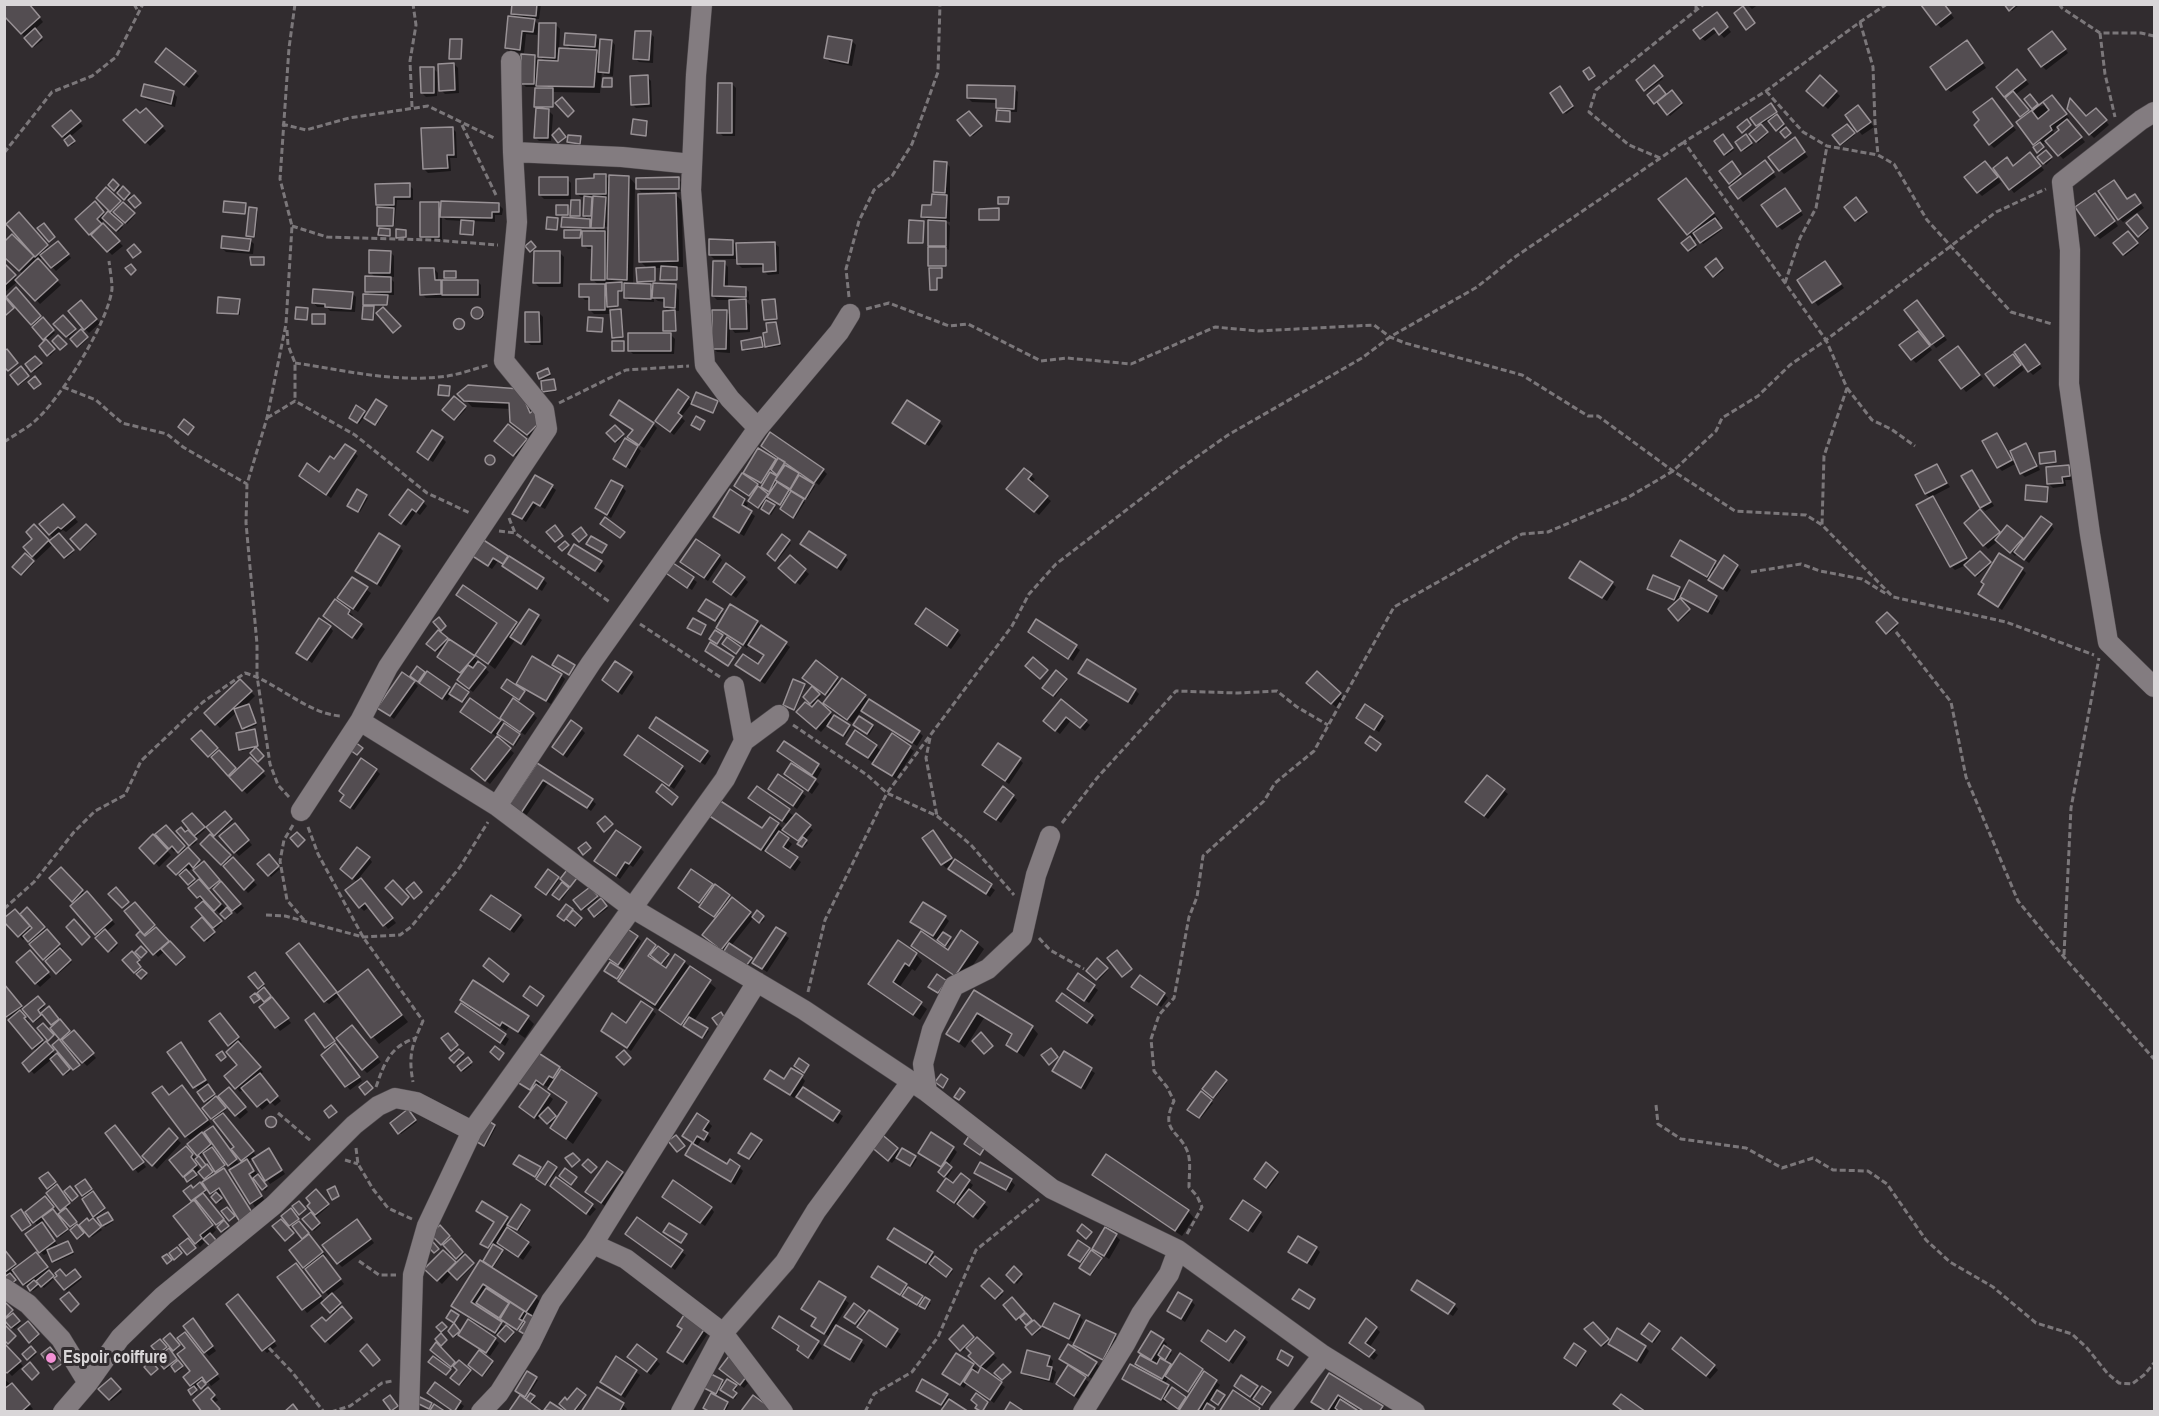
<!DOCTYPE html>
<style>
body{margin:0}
#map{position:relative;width:2159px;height:1416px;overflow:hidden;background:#312c2f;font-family:"Archivo Narrow",sans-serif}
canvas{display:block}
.frame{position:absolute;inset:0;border:6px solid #d9d6d8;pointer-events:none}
</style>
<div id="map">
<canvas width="2159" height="1416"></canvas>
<div class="frame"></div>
</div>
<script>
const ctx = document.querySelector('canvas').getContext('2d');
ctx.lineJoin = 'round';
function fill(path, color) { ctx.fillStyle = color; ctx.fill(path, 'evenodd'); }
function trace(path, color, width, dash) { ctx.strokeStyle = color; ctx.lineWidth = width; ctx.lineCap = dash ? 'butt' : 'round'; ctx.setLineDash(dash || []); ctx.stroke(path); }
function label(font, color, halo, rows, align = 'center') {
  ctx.font = font + ' "Archivo Narrow",sans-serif'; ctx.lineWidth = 6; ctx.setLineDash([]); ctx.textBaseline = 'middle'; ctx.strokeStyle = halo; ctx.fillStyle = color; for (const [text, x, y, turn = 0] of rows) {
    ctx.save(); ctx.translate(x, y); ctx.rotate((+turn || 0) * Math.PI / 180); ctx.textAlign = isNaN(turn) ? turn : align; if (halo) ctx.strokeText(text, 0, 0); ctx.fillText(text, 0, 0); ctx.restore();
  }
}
const shadow = new Path2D(`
 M28,4L43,22L34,30L43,40L34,47L4,14Z
 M478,4H507V6H479Z
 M514,4H541L539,19H533L538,24L537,35L526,34L524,53L510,52L506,48L518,18L513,13Z
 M1747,4H1759L1752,9Z
 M1943,4L1954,18L1941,28L1937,24Z
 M2006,4H2019V5L2012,11Z
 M1720,18L1731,32L1724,38L1718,31L1705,41L1701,38Z
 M556,25L560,29L559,50L573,51L566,44L596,37L602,43L612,41L615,45L613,76L604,75L605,71H602L600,93L554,92V108H546L553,115L551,141H539L535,137L540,110L536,106V87H526L522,83L534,56L538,60L546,62L540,56ZM594,50H601L600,56Z
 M650,33L654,37L653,63L639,62L635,58Z
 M2056,37L2068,53L2046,70L2042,66Z
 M461,40L462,60H452L451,58Z
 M852,41L856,45L852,66L830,62L826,58Z
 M1971,46L1986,68L1951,92L1947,89Z
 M454,64L458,68L459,93L445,94L441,90Z
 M161,66L195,72L199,76L189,88Z
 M1654,67L1663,79L1647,91L1638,80Z
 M433,68L437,72V96L426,97L422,93Z
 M2021,75L2029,84L2015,95L2030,114L2035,110L2026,99L2030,96L2039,107L2056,101L2069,118L2067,120L2085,142L2063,159L2047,141L2041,145L2044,149L2039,153L2035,148L2036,146L2024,118L1998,87ZM2058,126L2061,130L2056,135L2053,131Z
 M647,77L651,81L652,107L636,108L632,104Z
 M1821,77L1840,96L1828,109L1809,91Z
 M612,80L613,88H606L604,87Z
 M732,84L736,88L735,136H723L719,132Z
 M1659,87L1666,97L1672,92L1683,105L1670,116L1659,102L1656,104L1649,95Z
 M1014,88L1018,92L1017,112H1011V123L998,120L1002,112L997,108L998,103L972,102L968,98Z
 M1561,90L1574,108L1566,114L1552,94Z
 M173,93L177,97L175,107L147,100L143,96Z
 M1995,104L2016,130L1994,148L1990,144Z
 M1772,107L1777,114L1775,115L1785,126L1778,131L1769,120L1760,125L1768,134L1758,143L1751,135L1760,128L1757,125Z
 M146,110L166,131L150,146L126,121L140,115Z
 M1861,111L1874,127L1862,135L1847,115Z
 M71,112L83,126L70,137L75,143L71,146L54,126Z
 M969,113L982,128L973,136L960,121Z
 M2100,114L2109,125L2094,138L2090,134L2087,118Z
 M647,122L648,124L647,137L632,134Z
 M1847,126L1855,135L1842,145L1834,135Z
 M452,128L456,132L457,158H450L451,171L428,173L424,169Z
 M1723,136L1734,150L1726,156L1716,142Z
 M1746,136L1753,145L1744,151L1737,142Z
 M1798,143L1808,157L1784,174L1780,170Z
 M2046,152L2052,159L2046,165L2039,157Z
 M2034,158L2044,170L2014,193L1995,169L2014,167Z
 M946,163L950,167V222L945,221L950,226L949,250L947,249V267H939L943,271V279H938V291H933L931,290L933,269L930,266L933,249L929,245L930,221L923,217L933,206L938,196L934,192Z
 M1732,163L1743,178L1768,166L1776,177L1743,202L1730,183Z
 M1989,167L2001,182L1982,196L1978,192Z
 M606,176L611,181L629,177L637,186L678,179L682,183V192H673L682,201L683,267H676L678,270V281H663L662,268H653L655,270L656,282L638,281L648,269L641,262L660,192H641L635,186L633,285L651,286L654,289L675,286L679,290V311H674L676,314L677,332L664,330L670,312L665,307V302L658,301L654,298V302L629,301L625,297V292H619V307L609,308V311L622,312L624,338L615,339L612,314H594L590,310V300H585L581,296L599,285L593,280V249H588L584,245V239L566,237L580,231L584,235L598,232L595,229L612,230V227L595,226V229L591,225V229L563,226L589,220L584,216L585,197H581L577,194L596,180ZM587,217H593V223Z
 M567,179L571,183V199H544L540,195Z
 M113,181L131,196L127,200L110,185Z
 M409,185L413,189V200H397L394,227H380L378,225L381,209L377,205Z
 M1692,186L1719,220L1717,222L1722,230L1703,244L1698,237L1693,241L1697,247L1690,252L1683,243L1691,237L1688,234Z
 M106,189L135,215L127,224L98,198Z
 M1789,194L1803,215L1782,230L1778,226Z
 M2098,198L2118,226L2100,239L2096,235Z
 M1855,199L1867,214L1858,222L1846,207Z
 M2138,200L2144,208L2123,222L2120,219L2128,201Z
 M580,201L581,216H574L572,215Z
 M95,203L106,215L108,213L123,227L118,232L105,219L100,224L123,246L112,255L77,219Z
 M438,204L442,208L499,205L503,209L502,215H495V222L472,221L475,224L474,236L462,234L463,221L446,220L442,216V240H426L422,236Z
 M246,205V215L225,211Z
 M256,210L258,211L255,238L249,237L247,235Z
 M998,210L1000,221L981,220Z
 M19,214L50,249L62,247L71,258L56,271L43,257L38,261L61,285L40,304L18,281L4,293V264L18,279L23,274L4,255L12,236L35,257L36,256Z
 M2137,216L2149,230L2140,237L2129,223Z
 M557,219L558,231L549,230L547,229Z
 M923,223L924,224V244H911L910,242Z
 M2128,233L2139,245L2125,256L2115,244Z
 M250,240L254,244L253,254L226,252L222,248Z
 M732,241L736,245L775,244L779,247V274L768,275L764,271V267L742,268L738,264V259H714L710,255Z
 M390,252L394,256V277H389L394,282V295H386L388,298V306H371L375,309L374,321L365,320L364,319L368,308L364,304L371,296L367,291L376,278L371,273Z
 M560,253L564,257L563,287H539L535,283Z
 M263,259L265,266L252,265Z
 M1716,260L1724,270L1715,277L1707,267Z
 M724,263L728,267V288H745L749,292V300H745L750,305V332L735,333L730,327V353L717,352L713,348L726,311L731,316V300H717L713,296Z
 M1828,267L1844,288L1818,306L1799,280Z
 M434,269L438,273V282L444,285L449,281L445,277L455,273L457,281H477L481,285V298H426L422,294Z
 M20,293L55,333L46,341L55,351L50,356L41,346L46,341L8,297Z
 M352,293L356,297L355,312L330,311L327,307H317L314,303Z
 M239,300L240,315L219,312Z
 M775,301L778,320L767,321L765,319Z
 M84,306L100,323L89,333L85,329Z
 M1921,306L1947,340L1936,348L1906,310Z
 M307,309L308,321L298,320L297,319Z
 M475,309L480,310L484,317L480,320L474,316L473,315Z
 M539,313L543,317V345H531L527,342Z
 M63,317L76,331L69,338L55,324Z
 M602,320L603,333L588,330Z
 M459,321L465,325L464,329L458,328L456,324Z
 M776,323L781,346L768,348L763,343L764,348L745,351L744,350L761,339L766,344L769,333Z
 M81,331L88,339L79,347L72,339Z
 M671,335L675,339L674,354H633L629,350Z
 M1922,337L1932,350L1916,363L1912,359Z
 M2029,349L2042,368L2033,375L2029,371Z
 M1962,351L1983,379L1966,392L1941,361Z
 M35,358L42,366L34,372L27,365Z
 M2016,359L2024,370L1999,389L1995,385Z
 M21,368L29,378L20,385L12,376Z
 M549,371L551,376L542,380L538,374Z
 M554,381L557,391L545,393L543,391Z
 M449,388L450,397L440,395Z
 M678,391L693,403H718L714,413L692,403L681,417L685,421L674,435L657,421Z
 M460,394L526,397L533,413L547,427L534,441L511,422V409L472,407Z
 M454,398L466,409L456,420L444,410Z
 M386,407L387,408L377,425L365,416L359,424L352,419L364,412L367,415Z
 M939,422L943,426L929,446L898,426Z
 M653,424L657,428L644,448L633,441L634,431Z
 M615,427L624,436L617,443L608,433Z
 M1997,435L2015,464L2002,471L1998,467Z
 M442,438L446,442L433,462L423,456Z
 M526,440L529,444L518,458L500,444Z
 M2026,445L2030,449L2040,470L2025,477L2021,473Z
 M637,447L641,451L630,469L615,459Z
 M355,453L358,456L331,498L301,476L320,474L335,461Z
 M2055,453L2057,463L2043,465L2041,463Z
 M487 461a4 4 0 1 1 8 0a4 4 0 1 1-8 0Z
 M780,459L823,470L827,474L819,485L810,479L809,480L815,486L807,499L777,480L775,483L805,502L795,518L783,511V507L768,497L765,501L776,507L771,515L752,502L753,497L737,487L757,485V488L769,496L772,493L764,488V485L745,473L775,460L777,462ZM787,463L809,478L807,481L785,466ZM774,472L780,475L777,480L772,475Z
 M1937,466L1950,487L1931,497L1937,502L1970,562L1980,553L1991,564L1977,577L1966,565L1955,570L1952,567L1918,506L1931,499L1926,494L1917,476Z
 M2068,467L2072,471L2073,480H2065L2066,486L2053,488L2049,484Z
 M1024,470L1035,479L1031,484L1051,501L1039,515L1012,493Z
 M1972,472L1994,506L1985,511L1981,507Z
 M552,487L556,490L545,509L537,505L526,522L514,513Z
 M622,487L626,491L611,518L597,508Z
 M2048,488L2049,490L2048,503L2027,499Z
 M357,491L368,498L360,512L351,507Z
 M744,500L748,504L745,509L755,516L744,536L719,521Z
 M423,502L427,506L420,515L416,512L406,526L395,519Z
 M67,509L78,522L66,532L63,530L58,534L74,552L66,559L53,544L36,560L25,547L34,539V526L50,543L54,539L41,525Z
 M1984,515L2001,535L2008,527L2024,541L2051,525L2054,529L2029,563L2017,554L2015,556L1998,541L1988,549L1984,545L1966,523Z
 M86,526L96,537L82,550L72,539Z
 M782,536L791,543L777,561L769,554Z
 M482,541L543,579L547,583L542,591L508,570L498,561L492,569L477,559L473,555Z
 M1680,542L1718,566H1737L1741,570L1727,592L1673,556Z
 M399,547L403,551L381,587L357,571Z
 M806,548L845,556L848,560L841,571Z
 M25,555L34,563L23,575L14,567Z
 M719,556L722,560L708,581L686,566Z
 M790,557L809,574L800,585L784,572Z
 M574,558L601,562L605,566L600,573Z
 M671,563L697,582L692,590L669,575Z
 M2022,569L2026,573L2002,610L1980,594Z
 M744,578L748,582L736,598L719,585Z
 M352,579L371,593L358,612L343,602Z
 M1575,582L1612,583L1616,587L1607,601Z
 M1649,588H1679L1684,593L1716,597L1720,601L1712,615L1681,596L1680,600L1690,612L1680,621L1670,609L1678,603L1653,592Z
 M458,595L519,626L529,611L542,620L525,646L515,640L495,669L477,655L498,624Z
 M335,601L349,612L353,615L351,618L365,629L357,640L328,620Z
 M707,601L723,612L717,622L702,612Z
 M1887,614L1898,626L1888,634L1878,622Z
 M1037,621L1080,650L1073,661L1029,632Z
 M757,622L790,647L765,684L741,669L759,666L765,656L750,644L747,648L718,628Z
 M330,627L333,631L312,663L298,653Z
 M921,628L957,631L961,635L951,649Z
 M438,632L474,657L489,672L473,692L462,684L463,675L438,657L447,644L437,652L428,644Z
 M816,662L841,682L842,680L869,700L919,732L923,736L917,746L867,715L862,710L852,723L829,707V697L808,682Z
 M424,673L426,675L428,673L453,691L469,694L464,702L452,694L447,701L412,676Z
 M631,673L634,677L622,695L604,680Z
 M1056,673L1067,681L1055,697L1044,688Z
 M1080,673L1135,690L1139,694L1132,705Z
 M1317,673L1344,698L1336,707L1308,683Z
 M561,675L565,679L551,704L522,687Z
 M240,681L255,696L247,704L250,707L257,725L245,730L237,712L220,728L206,713Z
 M414,682L418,686L394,719L383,711Z
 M804,685L805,687L795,710L786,706Z
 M812,688L821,697L816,701L834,717L851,728L845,737L828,724L821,732L802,716L814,706L805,697Z
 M1061,701L1090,725L1085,731L1071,720L1060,734L1048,725Z
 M1366,706L1386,721L1379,732L1362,721Z
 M533,714L537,718L525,735L505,721Z
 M466,715L500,721L521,737L515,746L498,733L496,736Z
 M873,726L874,727L869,735L856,727Z
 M581,729L585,733L567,758L554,747Z
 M255,731L259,747L242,751L240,749Z
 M201,732L237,771L250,759L266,776L247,794L193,739Z
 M655,732L707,752L711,756L705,765Z
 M892,735L914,751L896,779L852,748L876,746L882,752Z
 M497,738L514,753L490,784L477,773Z
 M784,743L822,769L817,778L783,755Z
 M630,758L682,767L686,771L674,789Z
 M1020,760L1023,763L1009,784L984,765Z
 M537,765L592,800L596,804L591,811L548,783L526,816L515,809Z
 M376,770L380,774L354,810L346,805Z
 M786,774L815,780L819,784L812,794Z
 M778,776L806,796L797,809L774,793Z
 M1487,777L1508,794L1488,819L1471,806Z
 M757,789L813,830L805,840L808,843L804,847L788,833V825L754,802Z
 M1013,796L1017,800L1001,823L990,815Z
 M225,813L233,821L216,836L208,827Z
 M192,815L205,830L194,839L197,842L192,846L178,831L185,834L191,829Z
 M714,819L762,830L778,824L782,828L779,833L792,844L787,851L801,862L795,871L767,851L766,853Z
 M166,827L187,850L202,865H205L244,908L237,914L213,888H211L194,866L187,873L196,883L199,881L232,915L227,919L221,912L219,913L205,899L202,901L182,877L181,878L169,866L182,855L177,849L174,852L158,834Z
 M238,829L252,845L239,856L235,852Z
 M153,836L171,855L159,867L141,848Z
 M937,836L954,863L995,890L990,897L954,873V863L946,868L942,864Z
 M210,837L257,885L248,893L203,844Z
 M640,848L644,852L633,867L630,865L620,879L600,865Z
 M268,856L280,869L271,877L259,864Z
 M369,858L372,862L359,878L396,923L388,929L370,906L364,911L360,907L357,882L346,873Z
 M61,869L85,894L91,897L115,924L106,932L118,945L111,952L72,906L75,903L51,878Z
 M548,872L559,880L548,895L537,887Z
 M562,884L569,890L562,900L554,894Z
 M712,885L729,896L754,917L757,913L765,919L761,923L754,917L731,946L752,961L748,967L708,939L717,918L684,891Z
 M590,889L598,899L584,910L575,900Z
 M601,900L608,908L596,917L590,910Z
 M203,903L222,923L216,929L204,919L203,920L215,934L207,942L193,927L205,917Z
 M27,909L63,949L61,951L72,962L58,974L26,937L23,940L5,920L19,916Z
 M572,910L582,920L577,927L568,918L566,921L559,915Z
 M486,914L520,916L524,920L514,933Z
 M945,917L949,921L941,933L952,940L947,946L916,926Z
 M153,924L143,934L145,936L155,927L185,959L178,965L165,951L158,957L138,935Z
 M785,935L789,938L767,972L758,966Z
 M637,937L641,941L623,968L612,961Z
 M977,943L984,949L962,981L913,946L949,952Z
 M655,946L669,957L663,964L657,959L654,962L666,970L684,962L716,988L694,1021L709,1031L704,1038L689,1029L688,1030L668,1017L607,972L622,971L625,974Z
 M303,949L338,994L368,971L408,1022L379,1044L341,995L329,1004L325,1001Z
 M132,953L140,962L137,964L147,976L143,979L135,972Z
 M916,954L922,961L915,971L912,969L899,988L927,1009L920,1020L869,984Z
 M34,956L51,977L40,987L36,983Z
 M1097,960L1108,970L1099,980L1088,971Z
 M255,974L265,986L263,988L291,1023L280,1031L261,1008L267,1003L259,993L262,991L259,988Z
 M1078,975L1098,990L1089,1003L1073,992Z
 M4,985L24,1009L38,998L45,1007L38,1012L42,1017L35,1022L25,1010L21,1013L29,1021L27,1023L45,1044L71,1071L66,1075L52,1059L34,1074L24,1063L37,1052L4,1013Z
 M1137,990L1164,994L1168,998L1161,1007Z
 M974,992L1032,1027L1038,1034L1024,1057L1008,1045L1013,1036L984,1018L965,1048L948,1034Z
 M462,1000L528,1018L534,1024L525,1038L509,1027L506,1031L473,1009L471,1012L509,1039L505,1046L461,1015L472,1010Z
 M1058,1001L1092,1016L1096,1020L1092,1026Z
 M49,1008L96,1058L87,1066L61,1039L43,1013Z
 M652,1010L656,1014L631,1051L606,1035Z
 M224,1019L242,1042L239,1044L263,1072L260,1075L281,1101L275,1106L271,1102L262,1110L244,1089L240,1092L226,1076L239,1065L229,1045Z
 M318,1019L362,1081L350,1090L323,1055L329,1050L326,1047Z
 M356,1031L381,1062L367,1073L363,1069Z
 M184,1048L209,1084L207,1085L214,1097L226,1110L222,1113L258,1158L269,1150L285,1174L270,1184L253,1159L248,1162L268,1188L265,1191L245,1168L265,1201L255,1207L229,1165L216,1132L240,1165L244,1162L233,1149L236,1147L204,1108L209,1104L169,1052Z
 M459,1051L464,1056L456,1063L451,1058Z
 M538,1054L602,1100L573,1144L552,1128L568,1103L548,1087L540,1083L538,1087L553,1099L547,1108L557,1118L550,1125L541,1116L538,1120L525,1111L532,1092L523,1086Z
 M1064,1054L1095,1073L1085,1090L1058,1074Z
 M467,1059L472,1065L463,1072L459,1066Z
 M1216,1073L1227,1083L1215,1098L1204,1089Z
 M802,1077L805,1081L801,1088L843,1116L838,1124L796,1095L794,1098L766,1079L784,1081Z
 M186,1091L211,1124L190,1140L186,1136L169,1096Z
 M232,1092L248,1112L240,1119L236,1115Z
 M1201,1094L1213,1103L1201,1118L1189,1110Z
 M408,1111L417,1122L401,1134L392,1123Z
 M267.5 1123a4.5 4.5 0 1 1 9 0a4.5 4.5 0 1 1-9 0Z
 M708,1122L712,1126L707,1134L711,1138L708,1143L702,1139L696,1148L728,1166L739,1167L743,1171L735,1185L687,1155L694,1144L684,1136Z
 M494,1126L496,1127L486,1146L477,1141Z
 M119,1131L146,1167L138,1173L107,1133Z
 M169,1131L181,1143L157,1169L144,1156Z
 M202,1134L212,1146L210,1148L225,1167L223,1169L256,1219L223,1192L218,1196L222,1201L219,1203L204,1182L207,1180L199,1170L195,1174L197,1177L190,1182L184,1176L190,1152L196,1159L193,1161L201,1171L205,1168L198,1158L215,1176L218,1174L206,1158L208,1157L204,1152L200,1156L190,1145Z
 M761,1141L762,1143L751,1160L742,1154Z
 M953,1148L957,1152L948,1166L952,1170L947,1178L940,1172L943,1169L924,1156Z
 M874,1149H897L901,1153L903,1150L917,1159L912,1167L897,1157L892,1163Z
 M1107,1156L1188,1211L1194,1218L1182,1236L1100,1181L1094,1175Z
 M549,1163L558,1170L547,1185L517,1165L540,1168L543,1171Z
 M1266,1164L1279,1174L1268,1189L1256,1179Z
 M622,1173L626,1177L605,1206L591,1196Z
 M976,1173L1011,1181L1015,1185L1010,1193Z
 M50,1175L70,1206L66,1209L79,1226L87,1220L89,1223L93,1220L102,1230L92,1237L87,1232L79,1239L72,1231L74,1230L48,1193L51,1190L48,1188Z
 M961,1175L973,1185L969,1191L988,1207L978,1220L959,1204L958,1206L943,1194L954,1185Z
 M557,1179L596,1209L590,1216L555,1190Z
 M85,1181L105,1210L96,1217L83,1195Z
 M202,1186L206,1192L203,1194L229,1228L224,1232L197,1199L193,1201L185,1191Z
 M316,1191L329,1206L315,1218L321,1225L314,1231L304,1219L314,1211Z
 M667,1200L711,1208L714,1212L705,1226Z
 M49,1202L68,1231L60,1237L46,1220L41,1223L59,1247L69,1244L74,1254L54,1263L49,1252L44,1255L40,1252L38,1226L27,1213Z
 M197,1206L216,1230L200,1247L175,1216Z
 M291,1210L326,1256L324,1258L344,1284L331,1294L355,1322L330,1345L313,1326L326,1323L334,1315L322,1301L307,1313L279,1277L300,1269L325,1302L330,1297L304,1267L305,1240L283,1216Z
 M478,1211L507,1218L511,1222L529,1211L530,1212L519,1231L509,1224L507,1228L532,1247L523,1260L498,1242L495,1247L503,1253L492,1270L536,1297L542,1304L521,1333L480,1305L477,1308L514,1334L507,1342L459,1312L453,1305L490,1267L484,1261L491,1250L482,1244L495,1223Z
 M1260,1213L1263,1217L1253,1233L1236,1222Z
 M109,1215L113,1222L105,1227L99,1219Z
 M637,1220L686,1255L675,1270L627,1234Z
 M360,1225L374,1243L342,1267L338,1263Z
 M440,1227L474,1265L459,1280L452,1273L442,1284L426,1269L443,1252L456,1264L460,1261L432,1234Z
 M1116,1236L1120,1240L1109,1259L1094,1249Z
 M889,1239L932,1253L953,1271L948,1277L931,1264L930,1266Z
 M1079,1242L1102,1260L1092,1275L1083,1269L1084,1264L1072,1256Z
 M1316,1248L1320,1252L1312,1266L1294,1255Z
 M4,1251L18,1268L40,1258L55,1278L44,1288L41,1285L33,1291L24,1284L15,1271L10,1275L16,1282L10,1287L4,1280V1276L6,1278L9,1275L4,1271Z
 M1014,1268L1023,1277L1017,1284L1008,1275Z
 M75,1271L82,1279L67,1291L57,1278H66Z
 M873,1277L906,1285L925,1300L931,1303L926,1310Z
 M989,1280L1003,1294L997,1300L983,1286Z
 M820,1283L849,1303L835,1326L865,1345L854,1363L825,1344L830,1337L817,1329V1319L803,1309Z
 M1417,1293L1454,1305L1458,1309L1453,1316Z
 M1012,1299L1033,1323L1034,1322L1041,1330L1034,1335L1021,1318L1018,1320L1005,1305Z
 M241,1300L277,1346L267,1353L264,1350Z
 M1191,1301L1195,1305L1185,1322L1168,1310Z
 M4,1303L21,1323L14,1329L8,1322L4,1326Z
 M864,1312L901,1334L891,1349L848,1318Z
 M1079,1316L1083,1320L1073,1342L1048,1330L1044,1326Z
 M685,1317L708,1333L687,1365L673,1356L683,1330Z
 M1087,1322L1115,1336L1119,1340L1107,1363L1079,1349L1075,1345Z
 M28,1323L39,1336L31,1343L20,1330Z
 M197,1324L216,1351L209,1356L205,1352Z
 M1593,1324L1610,1342L1618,1330L1645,1347L1649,1351L1641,1364L1608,1342L1603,1347L1587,1329Z
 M1649,1325L1661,1333L1654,1343L1644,1336Z
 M454,1326L461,1334L495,1339L499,1343L490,1356L459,1334L455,1337L450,1331Z
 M963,1327L997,1358L984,1371L1005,1387L994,1403L967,1383L964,1388L948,1377L973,1366L977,1369L974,1373L978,1375L983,1368L970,1356L973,1353L967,1347L963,1351L951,1339Z
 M774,1328L818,1342L822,1346L813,1360L803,1354L801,1347Z
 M1376,1328L1380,1332L1369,1348L1378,1355L1374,1360L1355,1346Z
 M189,1338L220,1379L211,1386L207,1380L203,1383L206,1387L203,1389L200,1385L195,1389L197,1392L194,1395L190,1391L194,1388L185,1377L192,1371L187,1348Z
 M1244,1338L1248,1342L1233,1364L1202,1341L1227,1344Z
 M1163,1340L1167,1344L1165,1348L1172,1353L1167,1360L1160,1355L1158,1358L1172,1367L1180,1355L1203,1370L1220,1385L1216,1391L1225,1397L1220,1405L1211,1398L1207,1405L1216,1412H1180L1181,1410L1167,1400L1166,1403L1123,1379L1157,1380L1159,1378L1137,1364L1142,1354ZM1168,1378L1191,1394L1187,1400L1165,1384Z
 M160,1341L183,1368L178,1372L172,1365L166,1370L161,1363L164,1360L153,1347Z
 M4,1345L23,1366L12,1376L4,1368Z
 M31,1348L37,1354L30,1360L24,1354Z
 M432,1350L444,1355L456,1365L459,1362L471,1373L461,1385L452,1378L459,1370L454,1366L453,1367Z
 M479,1352L493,1364L484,1376L470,1364Z
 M1585,1352L1586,1354L1578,1367L1567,1360Z
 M1678,1352L1714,1366L1718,1370L1710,1379Z
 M1049,1357L1053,1361L1051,1368L1056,1372L1053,1383L1027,1376L1023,1372Z
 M617,1359L640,1375L625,1398L605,1385Z
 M656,1360L660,1364L651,1375L632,1361Z
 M1096,1363L1100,1367L1092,1379L1075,1368L1074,1371L1089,1382L1078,1399L1058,1384L1070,1365Z
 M527,1373L538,1380L529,1394L535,1398L532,1403L519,1393Z
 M724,1373L753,1377L744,1388Z
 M1330,1375L1382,1408L1386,1412H1363L1344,1400L1343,1403L1356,1412H1341L1338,1410L1337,1412H1324L1319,1409L1313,1402Z
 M4,1379L16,1389L33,1409L30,1412H9L4,1406Z
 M111,1380L122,1392L111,1401L101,1389Z
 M722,1381L725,1385L736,1386L737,1388L734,1393L737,1395L735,1399L721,1388L716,1397L729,1405L725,1412H711L705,1408Z
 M435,1384L464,1406L460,1412H452L429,1393Z
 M1237,1387H1257L1259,1388L1252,1398Z
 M577,1390L586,1398L575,1412H569L568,1402Z
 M918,1391L947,1395L951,1399L944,1408Z
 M212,1393L218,1400L214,1403L221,1412H204Z
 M1270,1393L1271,1395L1264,1405L1256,1401Z
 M623,1405L627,1409L625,1412H583Z`);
const building = new Path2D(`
 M7,4H29L40,17L21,34L4,16V7Z
 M512,4H537L536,16L511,14Z
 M1922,4H1944L1951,13L1936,25L1921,5Z
 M2004,4H2017L2009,11Z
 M1743,6L1755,23L1746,30L1734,13Z
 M1717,12L1728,27L1719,35L1714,28L1700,39L1693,30Z
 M508,16L535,19L533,32L522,31L520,50L505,48Z
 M539,23H556L555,58L538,57Z
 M35,28L42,37L32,47L24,38Z
 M635,31H651L649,60L633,59Z
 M2052,31L2066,49L2041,67L2028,49Z
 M565,33L596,35L595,47L564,45Z
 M828,36L852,40L848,63L824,58Z
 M450,39H462L461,59H449Z
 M600,39L612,40L609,73L598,72Z
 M1967,40L1983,63L1946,90L1930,67Z
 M166,48L196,71L184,85L155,62Z
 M559,48L597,50L594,87L536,86L538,60L558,61Z
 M521,54L535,55L534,84H521Z
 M454,63L455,90L439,91L438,64Z
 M1654,65L1663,76L1644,91L1636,80Z
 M420,67H434V93H421Z
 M1589,67L1595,76L1589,80L1583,71Z
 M2017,69L2026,80L2004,97L1996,87Z
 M648,75L649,104L631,105L630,76Z
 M1820,75L1837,91L1823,106L1806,91Z
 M603,78H612V87H602Z
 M718,83H732V133H717Z
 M144,84L174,91L171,104L141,96Z
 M967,85L1015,86L1014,109L996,108V99L967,98Z
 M1659,85L1666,94L1654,104L1647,95Z
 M1560,86L1573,106L1563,113L1550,93Z
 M535,88H553V107H534Z
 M1672,90L1682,103L1667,115L1657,102Z
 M2013,91L2029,110L2020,117L2005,98Z
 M2030,94L2038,104L2032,109L2024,99Z
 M2052,95L2067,114L2050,126L2052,130L2033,145L2016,122Z
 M562,97L574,111L568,117L555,103Z
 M1992,98L2013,126L1989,145L1974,125L1979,120L1973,112Z
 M2070,98L2086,116L2096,108L2107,120L2089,135L2067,109Z
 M2043,102L2049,110L2038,119L2032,111Z
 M1771,103L1777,112L1756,126L1750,118Z
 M1858,105L1871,122L1857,132L1845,115Z
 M146,108L163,126L145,143L123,120L136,109L140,113Z
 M536,108L549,109L548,138H534Z
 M71,110L81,121L62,137L52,126Z
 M997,110L1010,111V122L996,121Z
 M969,111L982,126L970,136L957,120Z
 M1777,114L1784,124L1776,131L1768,121Z
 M633,119L647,121L646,136L631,134Z
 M1747,119L1751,125L1742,133L1737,127Z
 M2067,119L2082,137L2058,156L2045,141L2059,130L2057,127Z
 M1761,124L1768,132L1756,142L1749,134Z
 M1847,124L1855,133L1840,145L1832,135Z
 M453,127L454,155H447L448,168L423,169L421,128Z
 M1786,127L1791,133L1785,138L1780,132Z
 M559,128L566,137L558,143L552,135Z
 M1723,134L1733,148L1724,155L1714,141Z
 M1746,134L1752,143L1741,151L1735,142Z
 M70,135L75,141L68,146L64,140Z
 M568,135L581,136L580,144L567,142Z
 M1795,137L1805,152L1779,171L1768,157Z
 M2040,142L2044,147L2037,153L2033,147Z
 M2046,150L2052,157L2043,164L2037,157Z
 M2030,152L2041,166L2009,190L1993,168L2007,157L2013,166Z
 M1765,160L1774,172L1738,199L1729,187Z
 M934,161L947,162L945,193L933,192Z
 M1732,161L1741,174L1729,184L1719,171Z
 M1985,161L1998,177L1977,193L1964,177Z
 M594,174H606V194H576V179L594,178Z
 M609,175L629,176L627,280L607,279Z
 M539,177H568V195H539Z
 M679,177V189H636V178Z
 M1686,178L1714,213L1687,235L1658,199Z
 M113,179L119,185L114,191L108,185Z
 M2114,180L2127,199L2135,194L2141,203L2118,220L2098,191Z
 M410,183V197H394V205H376L375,184Z
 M123,186L130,193L124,200L117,193Z
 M106,187L121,201L110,212L96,198Z
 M1785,188L1801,211L1777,227L1761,205Z
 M676,193L678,261L639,262L638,194Z
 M2095,193L2115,221L2095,236L2075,207Z
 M932,194L947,195L946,218L921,217L922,205H931Z
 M134,195L141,203L135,208L128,200Z
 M584,196L592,197L591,216H583Z
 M593,196L606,197L604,228H591Z
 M998,197H1009L1008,204H998Z
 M1856,197L1867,212L1855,221L1844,207Z
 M571,200H580V216H570Z
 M95,201L104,212L97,219L102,224L89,235L75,219Z
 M224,201L246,203L245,214L223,212Z
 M441,201L499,203V212H492V218L440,217Z
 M123,202L135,213L125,223L113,212Z
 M420,202H439V237H420Z
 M556,205H568V215H556Z
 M249,207L257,208L254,237L246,236Z
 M377,207L394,208L393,226H377Z
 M999,208V220H979V209Z
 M108,211L123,224L116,231L102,218Z
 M19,212L48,245L35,257L6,224Z
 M2137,214L2148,228L2138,237L2126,223Z
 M547,217L558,218L557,230L546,229Z
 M562,217L590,219V228L561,227Z
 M1715,218L1722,228L1700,243L1693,233Z
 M461,220L474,221L473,235L460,234Z
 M909,220L924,221L923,243H908Z
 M928,220L946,221V246H928Z
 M44,223L55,237L49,242L37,228Z
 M103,223L120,241L107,252L91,235Z
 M379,228L390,229V236L378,235Z
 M396,229L406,230V237L396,238Z
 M564,230H581L580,238H564Z
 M582,231H605V280H591L592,246H582Z
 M2128,231L2138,243L2123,255L2113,243Z
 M12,234L34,256L19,271L4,257V242Z
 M222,236L251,239L249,251L221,248Z
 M1690,236L1696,245L1688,251L1681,243Z
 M709,239L733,240V255H709Z
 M58,241L69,254L51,268L40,255Z
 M531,241L536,247L530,252L525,246Z
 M775,242L776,271L763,272V264H737L736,243Z
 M134,244L141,252L133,258L127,250Z
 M928,247H946V266H928Z
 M369,250L391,251L390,273H369Z
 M534,251H560V283H533Z
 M250,257H264V265H251Z
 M38,258L58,280L35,301L15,280Z
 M1716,258L1723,268L1713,277L1705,267Z
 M713,261H725L724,286L746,287V297L712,296Z
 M1825,261L1841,284L1812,303L1797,280Z
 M4,263L16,275L4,286Z
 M131,264L136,270L131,275L125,268Z
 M661,266L677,267V280H660Z
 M655,267V281L637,282L636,268Z
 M419,268H434L435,280H441V294L420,295Z
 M929,268H942V278H937V290H930Z
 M444,271H456V278H444Z
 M365,276L391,277V292H365Z
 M442,280H478V295H442Z
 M622,282V291H618V306L607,307L606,283Z
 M624,283L651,284V299L624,298Z
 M653,283L676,284L675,308L664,307V298H652Z
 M579,284H605V310H589V297H579Z
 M16,287L41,316L31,325L6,297Z
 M313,289L353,292L351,309L325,307V304L312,303Z
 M363,294L388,295L387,305H363Z
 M4,296L14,308L6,315L4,314Z
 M218,297L240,299L238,314L217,313Z
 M746,299L747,329H730L729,300Z
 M775,299L777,319L764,320L762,300Z
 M81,300L97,319L84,330L68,311Z
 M1917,300L1944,336L1931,345L1904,310Z
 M363,306H374L373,320L362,319Z
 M471 313a6 6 0 1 1 12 0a6 6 0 1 1-12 0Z
 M296,307L308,308L307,320L295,319Z
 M383,307L401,326L393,333L376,313Z
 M621,309L623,337L612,338L610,310Z
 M675,310L676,331H663V311Z
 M712,310H727L726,349H712Z
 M525,312H539L540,342H525Z
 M312,314H325V324H312Z
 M63,315L76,329L66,337L53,324Z
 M43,317L54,330L43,340L32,327Z
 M588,317L603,318L602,332L587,331Z
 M453.5 324a5.5 5.5 0 1 1 11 0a5.5 5.5 0 1 1-11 0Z
 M776,322L780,344L765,347L763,333L767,332L766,323Z
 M81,329L88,337L77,347L70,339Z
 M1918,331L1930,346L1911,360L1899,345Z
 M628,333H671V351H628Z
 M58,335L67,344L60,350L52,341Z
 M761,337L763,347L742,350L741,341Z
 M46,339L55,349L47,356L39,346Z
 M612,341H624V351H612Z
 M2025,344L2040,364L2028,372L2014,352Z
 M1958,346L1980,375L1961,389L1939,360Z
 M7,349L18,363L8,371L4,367V351Z
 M2013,354L2021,365L1994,386L1985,374Z
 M35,356L42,363L31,372L25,364Z
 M21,366L29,376L18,385L10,375Z
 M548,368L550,374L539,379L537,373Z
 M35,376L41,384L34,389L28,382Z
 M554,379L556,390L542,392L541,381Z
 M439,385L450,386L449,396L438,395Z
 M468,385L520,389L530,413L534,410L542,420L527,435L510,422L509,403L464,401L457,394Z
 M678,389L689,397L678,413L682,416L670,432L655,421Z
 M696,392L718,401L713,413L691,404Z
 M454,396L466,406L454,420L442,410Z
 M376,399L387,406L375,425L364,418Z
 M619,400L654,423L639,445L627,437L633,430L610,415Z
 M907,400L940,421L925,444L892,423Z
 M356,405L365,411L357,423L349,418Z
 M696,416L705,421L700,430L691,425Z
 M184,419L194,427L188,435L178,427Z
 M508,424L527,439L513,456L494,441Z
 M615,425L624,434L615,442L606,433Z
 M432,430L443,437L428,460L417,452Z
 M770,432L824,469L814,483L761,446Z
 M1997,433L2012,460L1997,468L1982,441Z
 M625,438L638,446L626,467L613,459Z
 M2026,443L2037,466L2020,474L2010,451Z
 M345,444L356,451L326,495L299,476L307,463L319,472L330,456L334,459Z
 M758,448L776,459L761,483L743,473Z
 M2055,451L2056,462L2040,464L2039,453Z
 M485 460a5 5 0 1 1 10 0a5 5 0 1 1-10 0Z
 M778,458L785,462L777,475L771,470Z
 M1937,464L1947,483L1925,494L1915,475Z
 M785,465L799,473L790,489L775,480Z
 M2069,465L2070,476L2062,477L2063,483L2047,484L2046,467Z
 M1024,468L1032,474L1028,479L1048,496L1034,512L1006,489Z
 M1972,470L1991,502L1980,508L1961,476Z
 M770,472L777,476L769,492L761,487Z
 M742,473L758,484L749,496L734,486Z
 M535,475L553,485L540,506L533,502L522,519L512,514Z
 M799,475L814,484L805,499L790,490Z
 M611,480L623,486L607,515L595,508Z
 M777,482L789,490L780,505L767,497Z
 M2026,485L2048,487L2047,502L2025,500Z
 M758,486L768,494L758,508L748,501Z
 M357,489L367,495L358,512L347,506Z
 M408,489L424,501L416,512L412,509L401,524L389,515Z
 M730,489L745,499L742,505L752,511L739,533L713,517Z
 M791,491L804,499L793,518L780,509Z
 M1933,496L1967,558L1950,567L1916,505Z
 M766,500L775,505L769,514L761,509Z
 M63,504L75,517L61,529L58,527L49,535L39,524Z
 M1980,509L2000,532L1983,546L1964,523Z
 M2041,516L2052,524L2024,560L2014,552Z
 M605,517L625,532L620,538L600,524Z
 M34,524L49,540L32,557L23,547L32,539L26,532Z
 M86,524L96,534L80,550L70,539Z
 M555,525L563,536L555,542L546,532Z
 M2007,525L2023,538L2010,553L1995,540Z
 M581,527L587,535L579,542L572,534Z
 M809,531L846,555L837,568L800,544Z
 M59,533L74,550L64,558L49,541Z
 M379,533L400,546L377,584L355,571Z
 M782,534L790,540L775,561L767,554Z
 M591,536L607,545L602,553L586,544Z
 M482,539L508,556L503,564L493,558L488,566L471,555Z
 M696,539L720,555L704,578L680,562Z
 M1680,540L1716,561L1707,577L1671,556Z
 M565,541L569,545L562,551L558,547Z
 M574,544L602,561L595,571L568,554Z
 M1980,551L1991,562L1975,576L1964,565Z
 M25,553L34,561L21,575L12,567Z
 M1999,553L2023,568L1998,607L1978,594L1984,584L1981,582Z
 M790,555L806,569L795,583L778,568Z
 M1724,555L1738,565L1723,589L1708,580Z
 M509,556L544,578L537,589L502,566Z
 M670,561L694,577L687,588L663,571Z
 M1580,561L1613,582L1602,598L1569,578Z
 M726,563L745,577L731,595L713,582Z
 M1653,575L1680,587L1674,600L1647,589Z
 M352,577L368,587L353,609L337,598Z
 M1689,580L1717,596L1708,612L1680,597Z
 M463,585L517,622L488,664L475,655L497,623L456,595Z
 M1680,598L1690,609L1678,621L1668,609Z
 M335,599L350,610L348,614L362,624L352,638L323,616Z
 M706,599L723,609L715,621L698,611Z
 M730,604L758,621L743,645L716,628Z
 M926,608L958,630L947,646L915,624Z
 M529,609L539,615L521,644L510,637Z
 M1887,612L1898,623L1886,634L1876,622Z
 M439,617L446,626L441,631L433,622Z
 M319,618L331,626L307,660L296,653Z
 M693,618L706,625L701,635L687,628Z
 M1036,619L1077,645L1068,659L1028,632Z
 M761,625L787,642L760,681L735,665L743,654L758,664L764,655L748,645Z
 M438,630L448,638L435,651L426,644Z
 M715,630L723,635L717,644L709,639Z
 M727,637L741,647L736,654L722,644Z
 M449,639L475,656L460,673L437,657Z
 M710,642L734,657L728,666L705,651Z
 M558,655L575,665L569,675L552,665Z
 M532,656L562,674L546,701L516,684Z
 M1033,657L1048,670L1040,679L1025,666Z
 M1087,659L1136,689L1128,702L1078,673Z
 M816,660L838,677L825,695L802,678Z
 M478,661L486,667L469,689L457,680L468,665L473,668Z
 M615,661L632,672L618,692L602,680Z
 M417,666L425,672L418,682L410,676Z
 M1056,670L1067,679L1053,696L1042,688Z
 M427,671L450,687L442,699L419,683Z
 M1317,671L1341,693L1331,704L1306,683Z
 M402,672L415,681L390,716L377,708Z
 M842,678L866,695L847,720L823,703Z
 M240,679L252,691L215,725L204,713Z
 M507,679L525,691L519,700L501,688Z
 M793,679L805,684L794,710L783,705Z
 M456,683L469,692L462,702L449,694Z
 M812,686L820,694L810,704L803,697Z
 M470,698L501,720L491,733L460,712Z
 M513,698L534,713L520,732L500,718Z
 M869,699L920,731L912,743L861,711Z
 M1061,699L1087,720L1080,728L1066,717L1055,731L1043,721Z
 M818,700L831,712L816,729L796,712L805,702L812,707Z
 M249,704L256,723L242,729L234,709Z
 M1365,704L1383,716L1374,730L1356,718Z
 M834,715L850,725L843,736L827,726Z
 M859,716L873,725L867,734L853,725Z
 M656,717L708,751L700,762L649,728Z
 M571,720L582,728L563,755L552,747Z
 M504,723L520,734L513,745L497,734Z
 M255,729L258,746L239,750L236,733Z
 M201,730L218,748L208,757L191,739Z
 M855,730L877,745L868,758L846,744Z
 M892,733L911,746L892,776L872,764Z
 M638,735L683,766L669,786L624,755Z
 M497,736L511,748L485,781L471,769Z
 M1370,736L1381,744L1376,751L1365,743Z
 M784,741L819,764L812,775L777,751Z
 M355,742L363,748L357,755L350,750Z
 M998,743L1021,758L1005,781L982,765Z
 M256,747L264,756L258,762L250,753Z
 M219,750L236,768L228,776L211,757Z
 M250,757L264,771L242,791L229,777Z
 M361,758L377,769L350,808L340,801L344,795L339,791Z
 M537,763L593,799L587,808L543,780L521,813L509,805Z
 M791,763L816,779L808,791L784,774Z
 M778,774L803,791L793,806L768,789Z
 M1487,775L1505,789L1484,816L1465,802Z
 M662,784L678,797L672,805L656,792Z
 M757,786L790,809L782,821L748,798Z
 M1003,786L1014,795L996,820L984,812Z
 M719,800L762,828L770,817L779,823L761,850L708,815Z
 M225,811L232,819L214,836L206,827Z
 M192,813L205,827L194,836L182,821Z
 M796,813L811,825L798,841L782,830Z
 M605,816L613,824L604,832L597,823Z
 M235,823L249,840L234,853L219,836Z
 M166,825L185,846L178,853L172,846L169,849L155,834Z
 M181,827L185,832L188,830L197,839L189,846L176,831Z
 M616,830L641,847L629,864L625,862L616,876L594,861Z
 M933,830L952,858L941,865L922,838Z
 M779,831L789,838L783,847L798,857L790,868L765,851Z
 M297,832L305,840L298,847L290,838Z
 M153,834L168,850L154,864L139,848Z
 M210,834L231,855L221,865L200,844Z
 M803,837L807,840L802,847L797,844Z
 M586,842L591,848L583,855L578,848Z
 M188,847L200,860L193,868L189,863L176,875L167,866Z
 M357,847L370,857L352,879L340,869Z
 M269,854L279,866L268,876L257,864Z
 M233,857L254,880L244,890L223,866Z
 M955,859L992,884L986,894L948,869Z
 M204,861L220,880L209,889L193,870Z
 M61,867L83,890L72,902L49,878Z
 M186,869L195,879L188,885L179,875Z
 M548,869L559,877L546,895L535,887Z
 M691,869L713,884L699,903L678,888Z
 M567,870L577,878L570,887L560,879Z
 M361,878L393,918L383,926L365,903L359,908L345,890Z
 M199,879L221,904L214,911L200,896L197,898L188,888Z
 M393,880L409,897L402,905L385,888Z
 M221,881L241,904L232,911L213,889Z
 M414,882L422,892L414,899L406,889Z
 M562,882L569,888L559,900L552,895Z
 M715,884L730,895L714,917L699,907Z
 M116,887L129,902L122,908L108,894Z
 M590,887L598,896L581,910L573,900Z
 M87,891L112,920L95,935L70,906Z
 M491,895L521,915L510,930L480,910Z
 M732,897L751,912L721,950L702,935Z
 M601,898L607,906L594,917L588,909Z
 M203,901L222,921L213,928L195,908Z
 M135,902L155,925L144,935L124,911Z
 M923,902L946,916L933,936L910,922Z
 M566,904L573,909L564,921L557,916Z
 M27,907L45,927L28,942L23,936L32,928L20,914Z
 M227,907L232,913L225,919L220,914Z
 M15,909L30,926L18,937L4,922V918Z
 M573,910L582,918L575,926L566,919Z
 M757,910L764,916L759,923L752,917Z
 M202,917L215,932L204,941L191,927Z
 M74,919L90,937L82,945L66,927Z
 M156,927L169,941L153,955L136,935L140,931L145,936Z
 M776,927L786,933L762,969L752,963Z
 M626,928L638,936L618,965L606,957Z
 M47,929L60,944L43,960L29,944Z
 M105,929L117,943L108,952L95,938Z
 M961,930L978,942L955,976L911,946L921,931L948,950Z
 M943,932L951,937L945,946L937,940Z
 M647,938L656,945L648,956L666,968L675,954L685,961L655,1005L618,981Z
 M898,940L917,953L909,966L905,963L893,982L922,1002L913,1015L868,984Z
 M170,941L185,957L176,965L161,949Z
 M299,943L337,992L324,1002L286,953Z
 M729,943L752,958L746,966L724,951Z
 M141,946L147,952L141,958L135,952Z
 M658,946L669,954L661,964L650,955Z
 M60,948L71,960L56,974L45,961Z
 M30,950L49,972L35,984L16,962Z
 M1117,950L1132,969L1122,977L1107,958Z
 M132,951L140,960L137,962L141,967L134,973L122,960Z
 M489,958L509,974L503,982L483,966Z
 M1097,958L1108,968L1096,980L1086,971Z
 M610,962L623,970L617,979L604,971Z
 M690,966L711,980L681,1025L659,1010Z
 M142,969L147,973L141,979L136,974Z
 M368,969L402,1015L371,1038L337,993Z
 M255,972L264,984L258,989L248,977Z
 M1078,973L1095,985L1084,1001L1067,989Z
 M937,974L947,981L938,993L928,987Z
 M1140,975L1165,993L1157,1005L1131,987Z
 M473,980L529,1016L518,1032L502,1022L500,1026L460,1000Z
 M4,984L22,1006L6,1017L4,1015Z
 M530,986L544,996L537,1006L523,996Z
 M264,987L271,996L264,1002L257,993Z
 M974,990L1033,1026L1017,1052L1006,1045L1012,1034L977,1013L959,1042L946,1034Z
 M255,993L260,999L254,1003L250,997Z
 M1062,993L1093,1015L1087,1023L1056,1001Z
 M38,996L45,1004L38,1010L41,1015L33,1022L22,1009Z
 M272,997L289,1018L275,1028L259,1007Z
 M641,1001L653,1009L627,1048L601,1031L612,1013L626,1023Z
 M461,1003L506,1034L500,1043L455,1012Z
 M49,1006L59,1019L51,1025L41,1013Z
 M20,1010L26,1017L24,1018L43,1040L32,1049L8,1020Z
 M721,1012L726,1020L718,1026L712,1018Z
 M220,1013L239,1037L228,1046L209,1021Z
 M314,1013L335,1041L325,1048L305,1020Z
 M689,1017L708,1028L702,1038L683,1026Z
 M60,1019L70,1031L60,1040L50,1028Z
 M43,1023L54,1035L48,1041L37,1028Z
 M352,1025L378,1057L362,1070L336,1038Z
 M74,1030L94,1053L82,1063L62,1040Z
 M981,1032L993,1046L984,1054L972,1041Z
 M448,1033L458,1045L451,1051L441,1038Z
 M59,1039L80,1065L73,1070L52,1045Z
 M46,1041L54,1050L29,1072L22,1063Z
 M238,1041L261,1067L235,1089L224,1076L237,1065L226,1052Z
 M181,1042L206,1080L193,1088L167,1052Z
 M335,1043L360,1077L345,1087L321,1055Z
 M495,1046L504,1053L499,1060L490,1052Z
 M1051,1048L1058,1057L1049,1065L1041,1055Z
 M459,1049L464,1053L454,1063L449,1058Z
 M624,1050L631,1058L624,1065L616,1057Z
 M222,1051L226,1057L221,1061L216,1055Z
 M1064,1051L1092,1068L1081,1088L1052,1071Z
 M537,1052L560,1067L553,1078L549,1076L543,1085L536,1080L530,1090L517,1082Z
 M57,1053L70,1069L63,1075L50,1059Z
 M468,1057L472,1062L461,1071L457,1066Z
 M799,1058L809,1065L804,1073L794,1066Z
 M791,1068L803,1075L790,1095L764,1079L770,1070L784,1079Z
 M561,1069L597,1093L566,1139L550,1128L567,1102L548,1089Z
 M1216,1071L1227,1080L1213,1098L1202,1089Z
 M260,1073L278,1096L270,1103L267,1099L257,1107L241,1088Z
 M941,1074L948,1079L943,1088L935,1082Z
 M367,1081L373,1088L365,1095L359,1087Z
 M208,1084L215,1094L204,1102L197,1092Z
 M536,1084L550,1094L534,1118L519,1107Z
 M182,1085L208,1120L185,1137L152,1093L162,1086L169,1095Z
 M229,1087L246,1107L235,1116L218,1096Z
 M803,1087L840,1111L833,1121L796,1097Z
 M960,1088L965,1092L959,1100L954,1097Z
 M1201,1091L1212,1100L1199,1118L1187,1110Z
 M216,1096L226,1108L211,1119L202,1108Z
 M331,1105L337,1112L329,1118L324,1111Z
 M548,1107L556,1116L547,1124L539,1116Z
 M408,1109L416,1120L398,1134L390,1123Z
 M223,1113L254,1151L241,1161L231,1149L234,1147L213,1120Z
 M697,1113L709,1121L703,1130L708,1133L704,1140L697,1136L693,1143L682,1136Z
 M265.5 1122a5.5 5.5 0 1 1 11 0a5.5 5.5 0 1 1-11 0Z
 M485,1119L495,1125L484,1146L474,1140Z
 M115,1125L144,1162L133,1170L105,1133Z
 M213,1126L237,1159L228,1166L204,1132Z
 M169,1128L178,1138L152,1166L142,1156Z
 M202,1132L211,1144L197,1156L187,1144Z
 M879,1132L898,1148L888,1161L869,1145Z
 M931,1132L954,1147L941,1167L918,1153Z
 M751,1133L762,1140L749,1159L738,1153Z
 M676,1135L685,1146L677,1152L668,1141Z
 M969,1136L985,1147L980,1155L964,1144Z
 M692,1143L727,1164L730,1159L740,1166L731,1182L685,1155Z
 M186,1146L193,1154L191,1157L197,1165L183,1177L169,1160Z
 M212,1147L225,1165L215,1172L203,1153Z
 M269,1148L282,1170L265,1181L252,1159Z
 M902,1148L916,1156L910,1166L896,1158Z
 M573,1153L580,1160L572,1167L565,1158Z
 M1106,1154L1189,1210L1175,1231L1092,1175Z
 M519,1155L541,1167L535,1177L513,1164Z
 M199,1156L206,1165L202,1168L195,1159Z
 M247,1159L254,1171L249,1174L262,1196L250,1204L229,1170Z
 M588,1159L597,1167L591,1173L582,1165Z
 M548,1161L557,1167L545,1185L536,1179Z
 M607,1161L623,1172L601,1203L585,1192Z
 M946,1162L952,1167L944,1177L938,1172Z
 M980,1162L1012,1179L1006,1190L974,1173Z
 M1266,1162L1278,1172L1266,1188L1254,1179Z
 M207,1164L213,1172L204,1179L198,1172Z
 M224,1168L253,1214L240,1222L219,1188L210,1194L202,1182Z
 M565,1168L577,1177L571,1185L559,1176Z
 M193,1170L197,1175L187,1182L184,1177Z
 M48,1172L56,1182L47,1189L39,1178Z
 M961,1173L970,1180L954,1203L937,1191L946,1178L953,1183Z
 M258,1174L267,1186L262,1190L253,1178Z
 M556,1177L593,1204L586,1214L550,1186Z
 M85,1179L92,1189L82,1196L75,1186Z
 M673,1180L712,1207L700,1223L662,1197Z
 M200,1182L206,1190L191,1201L183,1191L191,1185L193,1188Z
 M57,1184L70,1203L60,1211L46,1193Z
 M70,1186L78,1196L72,1201L64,1191Z
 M335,1186L339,1196L332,1200L327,1190Z
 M316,1189L329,1204L315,1215L307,1206L310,1203L306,1198Z
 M969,1189L985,1202L973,1217L957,1204Z
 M93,1191L105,1208L93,1217L82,1199Z
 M216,1192L222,1198L216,1203L211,1197Z
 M203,1193L224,1219L216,1225L195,1199Z
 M45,1196L54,1207L33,1223L25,1212Z
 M194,1200L213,1225L200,1235L202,1238L195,1244L173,1216Z
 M1243,1200L1261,1212L1248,1231L1230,1219Z
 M299,1201L306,1209L299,1215L292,1206Z
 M482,1201L508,1217L488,1248L480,1244L494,1222L476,1211Z
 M521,1204L530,1210L517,1230L507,1225Z
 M227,1207L235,1216L229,1221L221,1211Z
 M66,1208L77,1222L70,1227L58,1214Z
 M291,1208L299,1219L289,1226L281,1216Z
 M21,1209L31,1225L22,1231L11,1216Z
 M53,1209L68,1229L57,1237L42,1217Z
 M108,1212L113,1220L102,1226L97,1218Z
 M311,1212L320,1223L312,1230L302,1219Z
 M637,1217L683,1250L671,1267L625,1234Z
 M87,1218L89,1221L93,1218L101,1227L89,1237L79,1225Z
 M281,1219L294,1233L285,1241L272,1226Z
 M357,1219L371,1239L337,1264L322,1245Z
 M224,1220L229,1226L221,1232L217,1227Z
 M299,1221L309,1233L302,1239L292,1226Z
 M42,1222L55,1241L39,1253L25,1234Z
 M669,1223L687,1234L681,1243L663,1232Z
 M77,1224L84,1233L77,1239L70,1230Z
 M1082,1224L1092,1232L1086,1239L1077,1231Z
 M440,1225L450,1236L441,1245L430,1234Z
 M507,1227L529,1242L518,1257L497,1243Z
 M1105,1227L1117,1234L1104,1256L1092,1249Z
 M894,1228L933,1252L926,1263L887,1239Z
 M210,1233L216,1240L210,1246L203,1239Z
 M309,1234L323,1252L303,1268L289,1250Z
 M1298,1236L1317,1247L1307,1263L1288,1252Z
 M188,1238L196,1248L187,1255L179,1245Z
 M451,1238L463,1252L456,1259L443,1245Z
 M1078,1240L1090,1248L1080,1262L1068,1255Z
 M68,1241L73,1252L52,1262L47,1250Z
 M433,1242L439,1249L434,1253L428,1247Z
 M493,1244L503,1250L492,1267L483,1261Z
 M177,1247L182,1253L174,1260L169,1253Z
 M4,1249L16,1264L4,1273Z
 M443,1250L456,1262L437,1281L424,1269Z
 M1091,1250L1102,1258L1090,1275L1079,1268Z
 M36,1252L48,1267L23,1285L12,1270Z
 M167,1254L172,1260L167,1264L162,1257Z
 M465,1254L474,1263L457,1280L448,1271Z
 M323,1255L341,1279L323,1293L305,1269Z
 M935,1256L952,1269L946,1277L929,1264Z
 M480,1260L537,1296L526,1312L483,1284L471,1302L502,1322L495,1333L451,1306Z
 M296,1263L321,1296L302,1310L277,1277Z
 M878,1266L907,1284L900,1295L871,1277Z
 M1014,1266L1022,1274L1014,1283L1006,1275Z
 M60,1269L66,1276L75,1269L81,1277L64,1290L54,1278L57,1276L55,1273Z
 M49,1270L54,1276L41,1287L36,1281Z
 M10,1273L16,1280L8,1286L4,1282V1277Z
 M989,1278L1003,1291L995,1299L981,1286Z
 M34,1280L38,1284L30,1291L27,1286Z
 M1417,1280L1455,1304L1448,1314L1411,1290Z
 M819,1281L846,1297L824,1334L811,1326L816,1318L801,1309Z
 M908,1287L923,1296L917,1305L902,1296Z
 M486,1288L509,1303L499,1318L476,1303Z
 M1299,1289L1315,1299L1309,1309L1292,1299Z
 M69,1292L79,1304L71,1312L60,1299Z
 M1178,1292L1192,1300L1181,1319L1167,1311Z
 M332,1293L341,1303L330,1313L321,1303Z
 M238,1294L275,1341L262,1351L226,1304Z
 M925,1297L930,1300L925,1309L919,1306Z
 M1012,1297L1025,1312L1016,1320L1003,1305Z
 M4,1301L13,1310L4,1319Z
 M510,1302L524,1311L519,1319L523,1321L517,1330L500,1319Z
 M854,1303L865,1311L855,1324L844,1317Z
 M1054,1303L1080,1315L1069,1339L1042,1326Z
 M342,1306L352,1318L325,1342L311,1326L322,1317L326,1321Z
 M451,1310L459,1315L454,1323L446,1318Z
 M869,1310L898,1329L886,1347L857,1327Z
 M13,1313L20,1321L11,1328L4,1320Z
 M527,1313L536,1318L526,1335L519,1331L525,1322L523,1320Z
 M1026,1313L1032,1320L1026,1325L1020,1318Z
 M684,1315L705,1328L683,1362L667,1352L682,1329L677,1326Z
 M779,1316L819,1341L808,1358L797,1350L799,1346L772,1328Z
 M193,1318L213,1346L204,1353L183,1326Z
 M1366,1318L1377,1327L1365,1343L1375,1350L1369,1357L1349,1343Z
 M468,1319L496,1338L486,1353L458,1335Z
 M1034,1320L1041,1327L1032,1335L1025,1327Z
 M1086,1320L1116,1334L1103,1360L1073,1345Z
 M28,1321L39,1334L29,1343L18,1329Z
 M442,1322L447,1327L441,1332L436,1327Z
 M1593,1322L1609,1339L1601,1346L1584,1329Z
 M454,1323L460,1331L453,1337L448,1331Z
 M1649,1323L1660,1331L1652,1342L1641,1334Z
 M4,1324L16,1336L8,1344L4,1340Z
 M506,1325L514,1332L505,1342L497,1335Z
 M836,1325L862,1340L850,1360L824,1345Z
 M963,1325L974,1337L960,1351L949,1339Z
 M1617,1328L1646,1346L1637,1361L1608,1344Z
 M1208,1330L1226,1342L1235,1330L1245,1337L1229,1361L1201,1341Z
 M1151,1331L1164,1339L1151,1360L1138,1352Z
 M185,1332L218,1374L206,1383L202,1377L190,1386L183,1377L190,1371L177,1354L185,1348L177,1338Z
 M170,1333L180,1345L173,1351L163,1339Z
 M441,1333L447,1340L441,1346L435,1339Z
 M977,1337L994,1353L980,1367L968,1356L971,1353L966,1348Z
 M1681,1337L1715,1365L1706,1376L1672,1349Z
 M160,1339L167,1347L158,1354L151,1346Z
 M436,1342L455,1362L451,1367L430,1350Z
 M4,1343L21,1361L7,1373L4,1371Z
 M1574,1343L1586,1351L1576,1366L1564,1358Z
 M367,1344L380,1360L373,1366L360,1351Z
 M637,1344L657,1359L647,1372L627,1357Z
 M1068,1344L1097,1362L1088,1376L1059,1359Z
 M1164,1345L1171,1350L1165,1360L1158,1355Z
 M31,1346L36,1352L27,1360L22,1354Z
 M50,1347L63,1363L53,1370L41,1354Z
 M169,1348L177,1359L164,1369L159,1363L162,1360L159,1356Z
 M479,1350L493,1361L482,1376L468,1365Z
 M1027,1350L1050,1356L1047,1366L1052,1367L1049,1380L1021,1373Z
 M1281,1350L1293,1357L1288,1366L1277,1359Z
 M956,1353L974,1364L960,1385L942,1374Z
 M1180,1353L1203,1369L1188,1392L1165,1376Z
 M1140,1355L1157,1364L1160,1358L1171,1364L1162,1379L1135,1364Z
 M433,1356L451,1369L446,1375L428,1362Z
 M616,1356L637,1370L621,1395L600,1382Z
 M729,1356L750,1372L740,1385L719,1369Z
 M178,1360L183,1366L175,1372L171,1366Z
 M459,1360L471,1370L459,1385L450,1378L457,1370L453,1366Z
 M151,1361L158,1369L151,1375L144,1367Z
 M30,1362L39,1373L32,1380L22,1369Z
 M1003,1364L1011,1372L1002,1380L994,1373Z
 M1130,1364L1169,1385L1161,1400L1122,1379Z
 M1068,1365L1086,1377L1074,1396L1056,1384Z
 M981,1367L1002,1382L990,1400L964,1382L972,1369L978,1373Z
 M527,1371L537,1377L525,1397L515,1391Z
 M1204,1371L1217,1380L1197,1412H1178Z
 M709,1373L723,1380L716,1394L702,1387Z
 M1329,1373L1383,1406L1379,1412H1362V1410L1338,1395L1327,1412L1311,1402Z
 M1241,1375L1258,1386L1250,1397L1234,1386Z
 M111,1378L121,1389L109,1400L98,1389Z
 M727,1379L737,1385L733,1390L737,1393L733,1398L720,1390Z
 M922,1379L948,1394L941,1405L916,1391Z
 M202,1380L206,1384L201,1389L197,1384Z
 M435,1382L461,1401L454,1412L427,1393Z
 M12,1383L30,1404L21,1412H7L4,1408V1389Z
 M194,1386L197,1390L191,1395L188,1390Z
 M1262,1386L1271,1392L1262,1405L1253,1399Z
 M208,1387L215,1395L211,1399L220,1409L217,1412H202L193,1400Z
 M597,1387L624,1403L619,1412H581Z
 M1172,1387L1186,1397L1178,1409L1164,1399Z
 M577,1388L586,1395L573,1412H568L559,1404L565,1397L567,1400Z
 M1217,1390L1225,1395L1218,1405L1211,1400Z
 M1233,1390L1260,1408L1258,1412H1219Z
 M530,1393L535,1396L530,1402L526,1399Z
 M711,1393L728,1402L723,1412H710L703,1408Z
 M976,1393L988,1402L982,1412L975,1408L977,1405L971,1400Z
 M1621,1394L1646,1412H1624L1613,1404Z
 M390,1395L398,1406L391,1411L383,1400Z
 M520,1395L543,1412L509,1411Z
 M753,1395L773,1410L772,1412L741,1411Z
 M420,1397L432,1403L429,1409L417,1403Z
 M949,1399L969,1412H940Z
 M1340,1399L1357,1410L1356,1412H1340L1335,1408Z
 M550,1402L564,1411L563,1412L544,1410Z
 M1010,1402L1025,1412H1004Z
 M1207,1403L1215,1408L1213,1412H1202Z
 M293,1404L299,1412H284Z
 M434,1404L446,1412H429Z`);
const path = new Path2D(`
 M134,4L139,13
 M1696,4V11
 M1887,4L1860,22L1766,91L1684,142L1826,340L1996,212L2046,189
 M2059,4L2062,8L2100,33H2141L2154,36
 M1860,22L1873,67L1875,123L1878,155
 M2100,33L2105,74L2115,117
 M1766,91L1803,132L1827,146L1878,155L1894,164L1927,220L2011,312L2052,324
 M412,107L410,61L416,25L413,4
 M282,124L306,130L349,118L428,106L494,138
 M462,125L496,195
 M4,153L52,92L92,76L116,57L143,4
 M1660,158L1629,145L1589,112L1596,90L1704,4
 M292,226L327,237L433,240L498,245
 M1785,283L1800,238L1816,208L1827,146
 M849,297L846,269L859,221L874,190L892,176L912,144L938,72L940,4
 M866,309L889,303L949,326L968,324L1041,361L1067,358L1131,364L1215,327L1258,331L1374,325L1390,337L1405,343L1522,375L1588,416H1598L1673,471L1735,511L1806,515L1822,525L1893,597L2006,622L2094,655
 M287,330L288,345L295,363V401
 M295,363C343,370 391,382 439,377C456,376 473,369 489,365
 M63,387L96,400L122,423L167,434L183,447L247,484
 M1847,388L1872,420L1891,429L1915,446
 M559,403L626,370L689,366
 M267,418L295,401L355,435L427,493L470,513
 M4,442C14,435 26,429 35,421C61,398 108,323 112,289C112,280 110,270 109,261
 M509,518L515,533
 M499,531L515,533L611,603
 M1751,572L1801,564L1820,571L1862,579L1888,595
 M640,624L720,677
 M1896,632L1951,702L1966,777L2018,901L2064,957L2154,1059
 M793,725L867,775L887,793L937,816L971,845L1014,895
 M930,738L926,758L937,816
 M289,797L278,785L270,764L257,676V644L246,523L247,484L267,418L286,324L292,226L280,179L289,48L295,4
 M1062,823L1097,778L1176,691L1238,693L1277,691L1297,707L1328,725
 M293,825L284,840L280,861L287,900L304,920
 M308,827L318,854L363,937L423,1021C412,1045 408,1055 413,1082
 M4,909L34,882L74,832L95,811L125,795L141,761L203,702L245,673C277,682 307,714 341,716
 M266,915L285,916L363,937L400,935L411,927L460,867L488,822
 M1039,938L1050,950L1084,969
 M2064,955L2071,808L2099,658
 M808,992L825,920L887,793L1012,626L1029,594L1056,564L1181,468L1228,435L1362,358L1390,337L1477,287L1515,257L1684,142
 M376,1087C384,1064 390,1046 416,1038
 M1656,1105L1658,1124L1681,1139L1746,1148L1782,1168L1813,1158L1833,1170L1868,1171L1887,1184L1926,1240L1950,1262L1993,1287L2036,1323L2072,1334L2087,1348L2108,1374L2119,1383L2132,1384L2144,1375L2154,1363
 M278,1113L311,1141
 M356,1148L358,1164L373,1189L388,1208L412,1219
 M345,1160L358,1164
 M1187,1234L1202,1207L1197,1196L1189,1187C1189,1176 1191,1163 1188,1153C1180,1130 1159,1132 1174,1101L1167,1087L1154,1071L1151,1039L1159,1015L1174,998L1189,917L1197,897L1203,856L1264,801L1275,783L1314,751L1394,607L1522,534L1548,532L1627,498L1673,471L1716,431L1722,418L1758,396L1790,365L1826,340L1847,388L1824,456L1822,525
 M359,1261L379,1275H396
 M269,1348L292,1372L324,1412
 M331,1412L350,1406L382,1383L392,1381
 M865,1412L874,1394L912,1372L938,1337L976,1250L1039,1199`);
const minor = new Path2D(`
 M702,4L696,75L691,190L705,365L730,399L758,428
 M511,61L513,152
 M2154,112L2141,120L2062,182L2070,250L2069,384L2090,534L2108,642L2154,687
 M360,721L388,667L547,429L544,410L504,361L517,222L513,152L622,157L692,164
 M744,741L779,715
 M497,806L591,663L758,428L839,332L850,314
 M301,811L360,721L497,806L632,908L804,1010L927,1092L1052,1189L1178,1250L1323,1355L1415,1412
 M927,1092L923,1064L932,1030L954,986L988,969L1022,937L1036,875L1050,836
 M593,1244L626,1259L723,1333L783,1412
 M4,1288L28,1304L61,1339L88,1383
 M63,1412L88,1383L120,1338L163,1296L274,1205L354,1125L378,1106L395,1098L416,1102L472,1131
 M409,1412L413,1275L427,1226L472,1131L725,779L744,741L734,686
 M481,1412L499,1393L530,1344L551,1301L593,1244L757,982
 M681,1412L723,1333L785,1262L816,1211L911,1082
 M1083,1412L1125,1344L1141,1314L1169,1274L1178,1250
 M1279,1412L1323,1355`);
const markers = [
 [51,1358,6,"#f391d6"]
];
const poiNames = [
 ["Espoir coiffure",63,1358]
];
fill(shadow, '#0007');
fill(building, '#534d51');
trace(building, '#999296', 1.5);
trace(minor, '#4f4a4d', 21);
trace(path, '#7b777a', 3, [6, 3]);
trace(minor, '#837c80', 20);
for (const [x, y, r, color] of markers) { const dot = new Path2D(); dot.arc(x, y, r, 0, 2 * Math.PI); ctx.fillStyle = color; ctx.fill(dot); trace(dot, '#312c2f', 2); }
label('bold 18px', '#d9d6d8', '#312c2f', poiNames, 'left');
</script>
